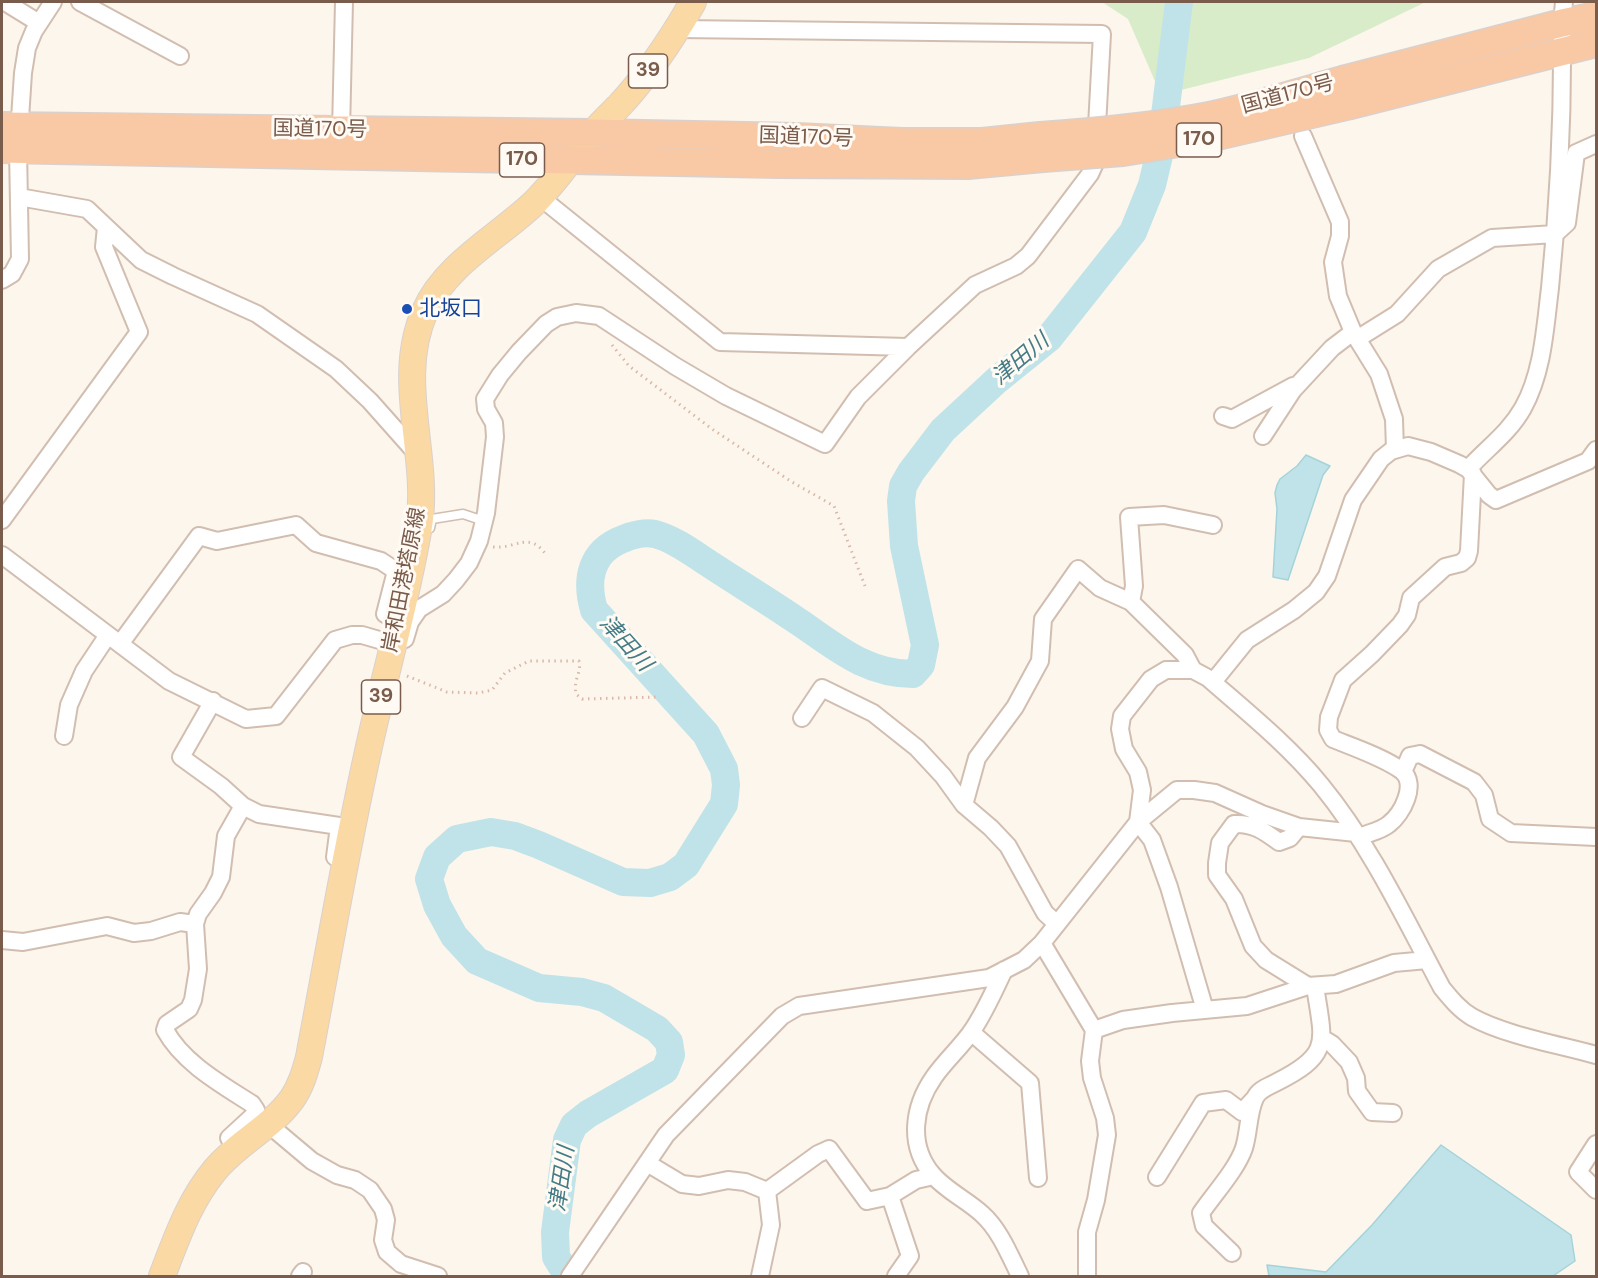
<!DOCTYPE html>
<meta charset="utf-8">
<style>
body{margin:0}
#map{position:relative;width:1598px;height:1278px;overflow:hidden;background:#fdf6ec;font-family:"DM Sans",sans-serif}
canvas{display:block}
.frame{position:absolute;inset:0;border:3px solid #7a5c4d;pointer-events:none}
</style>
<div id="map">
<canvas width="1598" height="1278"></canvas>
<div class="frame"></div>
</div>
<script>
const ctx = document.querySelector('canvas').getContext('2d');
ctx.lineJoin = 'round';
function fill(path, color) { ctx.fillStyle = color; ctx.fill(path, 'evenodd'); }
function trace(path, color, width, dash) { ctx.strokeStyle = color; ctx.lineWidth = width; ctx.lineCap = dash ? 'butt' : 'round'; ctx.setLineDash(dash || []); ctx.stroke(path); }
function label(font, color, halo, rows, align = 'center') {
  ctx.font = font + ' "DM Sans","Noto Sans JP",sans-serif'; ctx.lineWidth = 6; ctx.setLineDash([]); ctx.textBaseline = 'middle'; ctx.strokeStyle = halo; ctx.fillStyle = color; for (const [text, x, y, turn = 0] of rows) {
    ctx.save(); ctx.translate(x, y); ctx.rotate((+turn || 0) * Math.PI / 180); ctx.textAlign = isNaN(turn) ? turn : align; if (halo) ctx.strokeText(text, 0, 0); ctx.fillText(text, 0, 0); ctx.restore();
  }
}
const green = new Path2D(`
 M1102,2H1426L1309,58L1161,95L1128,19Z`);
const water = new Path2D(`
 M1306,455L1330,466L1323,475L1288,580L1273,577L1277,509L1275,493L1277,485L1280,479L1297,466Z
 M1441,1145L1571,1235L1575,1261L1553,1276H1269L1267,1265L1326,1272L1372,1225Z`);
const river = new Path2D(`
 M568,1276L556,1257L555,1232L567,1140L574,1125L588,1114L665,1070L671,1055L669,1042L657,1029L604,998L582,992L539,988L477,961L454,936L437,905L429,879L437,857L457,839L491,832L515,836L539,845L623,882L650,883L670,877L686,865L724,804L726,785L724,769L706,734L594,610C585,579 591,551 623,539C632,535 645,532 655,534C674,539 694,554 711,565C740,584 770,602 799,622C836,647 866,674 913,674L921,665L925,645L904,546L901,501L903,486L911,472L943,430L997,380L1049,338L1133,232L1152,185L1161,147L1179,2`);
const path = new Path2D(`
 M612,345L629,366L712,429L792,482L834,506L865,586
 M493,547C517,549 529,530 547,556
 M407,676L447,692L478,693L492,690L505,673L529,661H579C582,673 573,678 576,694L582,699L660,697`);
const service = new Path2D(`
 M430,528L432,519L463,514L484,521`);
const minor = new Path2D(`
 M5,2L39,23
 M80,2L180,56
 M341,131L344,2
 M1303,136L1340,222V236L1333,262L1338,296L1353,332L1379,374L1394,419L1395,450
 M19,197L87,209L141,260L173,276L257,314L336,369L370,401L418,455
 M540,197L720,342L908,347
 M2,280L12,274L20,259L18,149L23,73L27,48L34,31L53,2
 M1357,339L1397,314L1438,269L1492,238L1555,234L1567,223L1576,153L1596,144
 M1223,416L1232,419L1293,386
 M1263,436L1293,390L1332,348L1353,332
 M1468,469C1487,448 1509,433 1523,408C1543,372 1545,328 1550,288C1559,200 1563,111 1562,23L1564,2
 M2,520L139,332L104,247L106,227
 M2,555L169,681L246,719L276,716L335,640L352,635H362L393,644
 M1131,602L1134,586L1129,517L1164,515L1213,525
 M405,639L410,622L419,609L443,594L456,580L469,563L479,541L486,513L495,437L494,423L486,409L485,399L500,375L519,352L546,324L557,317L576,313L599,316L675,366L726,396L825,444L858,397L908,347L975,285L1016,266L1028,256L1090,174L1095,163L1102,34L678,29
 M120,644L199,536L217,541L296,525L316,543L381,561L396,571L385,614L399,620
 M1213,682L1247,640L1294,610L1316,592L1327,576L1353,500L1381,459L1391,451L1408,446L1431,452L1459,464L1468,469L1489,495L1496,500L1588,461L1596,450
 M213,701L181,757L221,786L243,806L259,814L339,826L335,857
 M802,718L822,688L873,713L917,748L943,776L964,805L991,828L1008,846L1045,913L1057,924
 M64,736L69,705L84,671L108,635
 M1403,772L1410,756L1420,754L1474,782L1484,795L1490,819L1511,833L1596,837
 M964,805L977,758L1015,707L1040,661L1043,619L1078,569L1100,588L1131,602L1185,655L1193,670
 M1299,827L1290,838L1279,842C1264,831 1253,823 1234,824L1220,843L1217,863V875L1234,899L1253,946L1266,960L1308,986
 M1359,837C1368,833 1381,831 1389,824C1402,814 1418,784 1402,771C1385,758 1353,747 1333,739L1328,730L1329,717L1343,680L1372,654L1400,625L1407,615L1411,598L1445,567L1461,563L1467,558L1469,551L1473,474
 M2,940L23,942L107,926L134,933L151,931L180,922L195,924
 M1042,943L1094,1030L1090,1061L1092,1078L1105,1118L1107,1135L1096,1200L1087,1232V1276
 M1004,970C994,991 985,1012 972,1031C961,1047 945,1061 934,1077C913,1107 908,1145 932,1174C945,1190 967,1200 982,1214C1000,1230 1010,1256 1020,1276
 M1205,1010L1169,887L1152,840L1138,822L1177,790H1194L1215,793L1262,814L1299,827L1356,833
 M1094,1030L1123,1020L1172,1013L1247,1006L1308,986L1336,984L1394,963L1427,960
 M971,1032L1030,1083L1038,1178
 M1322,1038L1332,1044L1349,1062L1356,1078L1357,1091L1372,1112L1393,1113
 M268,1124L312,1161L337,1175L355,1180L370,1190L383,1209L386,1220L383,1240L387,1252L401,1264L438,1276
 M1596,1144L1578,1172L1596,1190
 M237,1149L229,1138L254,1115L256,1110L252,1104C221,1084 183,1063 165,1030L167,1024L189,1009L193,1000L198,969L195,924L198,914L213,893L221,877L226,836L243,806
 M647,1163L682,1184L699,1186L728,1180L745,1182L767,1191L818,1154L829,1149L867,1201L890,1196L916,1180L934,1176
 M1157,1177L1203,1103L1226,1100L1242,1112L1255,1098
 M890,1196L910,1256L896,1276
 M1232,1253L1204,1226L1201,1213C1214,1194 1237,1169 1244,1148C1249,1132 1248,1113 1255,1098C1259,1089 1268,1087 1277,1082C1333,1054 1323,1041 1315,986
 M300,1276L303,1272
 M570,1276L666,1135L782,1016L799,1006L989,978L1024,960L1042,943L1138,822L1142,790L1138,772L1124,749L1120,729L1122,716L1151,679L1166,670H1193L1208,678C1247,712 1288,745 1321,785C1371,846 1405,919 1442,988C1451,999 1460,1010 1472,1017C1504,1035 1560,1045 1596,1055
 M760,1276L771,1225L767,1191`);
const primary = new Path2D(`
 M162,1276C176,1240 189,1201 215,1170C237,1143 271,1128 292,1099C301,1086 305,1072 309,1057C328,957 345,856 367,756C383,680 406,604 419,526C430,455 394,380 425,311C445,265 498,237 533,204C556,182 572,155 594,132C601,123 610,115 618,107C648,75 672,39 693,2`);
const trunk = new Path2D(`
 M1346,79L1562,23L1596,16
 M1351,105L1596,43
 M2,126L592,133L796,137L902,142H982L1040,136
 M2,149L778,164L968,165L1043,158`);
const trunkBridge = new Path2D(`
 M1040,136C1097,132 1153,127 1209,116C1255,106 1300,92 1346,79
 M1043,158L1123,152L1209,138L1351,105`);
const markers = [
 [407,309,6,"#1a4fb4"]
];
const shields = [
 [648,71,39],
 [1199,140,45],
 [522,160,45],
 [381,697,39]
];
const shieldNames = [
 ["39",648,71],
 ["170",1199,140],
 ["170",522,160],
 ["39",381,697]
];
const streetNames = [
 ["国道170号",1288,95,-15],
 ["国道170号",320,130,1],
 ["国道170号",806,138,2],
 ["岸和田港塔原線",405,580,-79]
];
const transitNames = [
 ["北坂口",419,309]
];
const waterNames = [
 ["津田川",1021,360,-40],
 ["津田川",625,644,48],
 ["津田川",563,1179,-82]
];
fill(green, '#d8ecc9');
fill(water, '#bfe3e8');
trace(water, '#a5d3da', 1.5);
trace(river, '#bfe3e8', 28);
trace(service, '#d1beb0', 11);
trace(minor, '#d1beb0', 20);
trace(primary, '#dad1cd', 28);
trace(trunk, '#dad1cd', 30);
trace(path, '#d9b8a5', 3, [1.5, 4.5]);
trace(service, '#fff', 8);
trace(minor, '#fff', 16);
trace(primary, '#fbd9a5', 26);
trace(trunk, '#f9c8a4', 27);
trace(trunkBridge, '#dad1cd', 30, []);
trace(trunkBridge, '#f9c8a4', 27);
for (const [x, y, r, color] of markers) { const dot = new Path2D(); dot.arc(x, y, r, 0, 2 * Math.PI); ctx.fillStyle = color; ctx.fill(dot); trace(dot, '#fffaf3', 2); }
for (const [x, y, w] of shields) { const box = new Path2D(); box.roundRect(x - w / 2, y - 17, w, 34, 4.5); ctx.fillStyle = '#fffaf3'; ctx.fill(box); trace(box, '#7a5c4d', 1.5); }
label('bold 20px', '#7a5c4d', null, shieldNames);
label('21px', '#7a5c4d', '#fffaf3', streetNames);
label('21px', '#164399', '#fffaf3', transitNames, 'left');
label('italic 22px', '#437c86', '#fffaf3', waterNames);
</script>
